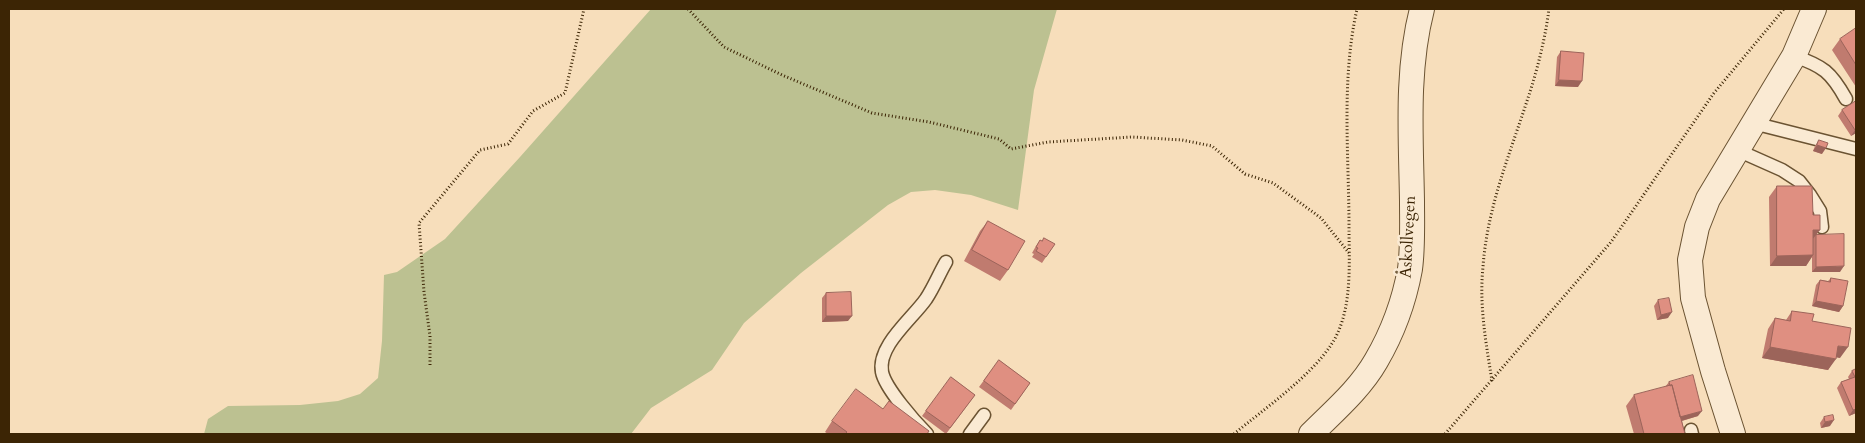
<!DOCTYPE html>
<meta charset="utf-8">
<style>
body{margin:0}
#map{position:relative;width:1865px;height:443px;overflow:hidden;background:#f7debb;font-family:Cardo,serif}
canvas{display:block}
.frame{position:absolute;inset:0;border:10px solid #3c2505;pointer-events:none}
</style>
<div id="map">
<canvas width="1865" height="443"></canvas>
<div class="frame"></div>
</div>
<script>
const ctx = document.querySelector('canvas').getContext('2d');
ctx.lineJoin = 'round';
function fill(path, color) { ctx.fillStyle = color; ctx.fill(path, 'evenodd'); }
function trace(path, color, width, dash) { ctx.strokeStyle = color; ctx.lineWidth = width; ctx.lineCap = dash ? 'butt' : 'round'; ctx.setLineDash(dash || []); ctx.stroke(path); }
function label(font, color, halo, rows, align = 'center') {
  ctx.font = font + ' Cardo,serif'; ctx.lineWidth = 5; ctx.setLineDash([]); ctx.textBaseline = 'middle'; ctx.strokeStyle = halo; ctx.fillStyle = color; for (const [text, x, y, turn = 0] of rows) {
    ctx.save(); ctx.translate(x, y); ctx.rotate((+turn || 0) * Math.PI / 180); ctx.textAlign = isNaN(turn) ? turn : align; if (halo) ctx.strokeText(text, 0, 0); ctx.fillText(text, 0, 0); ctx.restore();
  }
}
const green = new Path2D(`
 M651,9H1057L1034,90L1018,210L971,195L935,190L911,192L888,205L801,273L744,323L712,370L651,408L631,434H204L208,419L228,406L300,405L338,401L360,394L378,378L382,341L384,275L397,272L445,239L520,157Z`);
const path = new Path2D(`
 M688,9L724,47L782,75L872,113L929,122L999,139L1011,149L1048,142L1132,137L1182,140L1212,146L1245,174L1273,183L1321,218L1349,253
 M430,365V336L424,292L419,223L480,150L508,144L533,111L565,93L584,9
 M1492,381C1486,343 1479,305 1483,267C1487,209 1509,156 1527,101C1537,71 1545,40 1549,9
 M1234,434C1264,409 1310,377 1331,345C1353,312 1349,265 1349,227C1349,155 1341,80 1357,9
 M1445,434L1611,242L1714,93L1784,9`);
const service = new Path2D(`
 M1794,56C1823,66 1831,72 1846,99
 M1753,123L1856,149
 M1737,150L1782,170L1799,181L1810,195L1820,211L1822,227
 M1691,430L1692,434
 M927,434C915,422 885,388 882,372C877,346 912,319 926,299C934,287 939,274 946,262
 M970,434L984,415`);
const minor = new Path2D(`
 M1311,434C1334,411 1360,389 1376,361C1393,332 1404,302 1410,269C1413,247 1412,223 1412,201C1411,137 1406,71 1422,9
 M1733,434L1713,371L1693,298L1690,260L1697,227L1708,199L1794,56L1814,9`);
const wall = new Path2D(`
 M1856,28V87L1832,50L1840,39Z
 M1561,51L1578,87L1555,86L1557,57Z
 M1856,101V133L1851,136L1838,116L1842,110Z
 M1819,140L1822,154L1813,151L1815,146Z
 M1777,186L1813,215L1817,235L1840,272H1812V257L1806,266H1770L1769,197Z
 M988,221L1008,270L1000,281L964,261L980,231Z
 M1044,238L1046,257L1042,263L1032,257L1034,254L1032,253L1036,246L1040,240L1042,241Z
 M1831,278L1843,306L1839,312L1812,306L1816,285L1820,280L1828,281Z
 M826,293L848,321L822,322V298Z
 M1658,300L1668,318L1657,320L1654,306Z
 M1792,311L1812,321L1840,358L1836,357L1828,370L1762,358L1768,329L1775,318L1786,320Z
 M999,360L1030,383L1011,410L979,387Z
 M1856,369V413L1849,416L1837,388L1841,382L1849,379L1848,377L1852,371Z
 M951,377L975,395L946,434L922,416Z
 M1669,382L1698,416L1682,421L1685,434H1634L1626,406L1634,395L1665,387Z
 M883,409L927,434H828L825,432L832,421Z
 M1824,417L1830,426L1821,428L1820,423Z`);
const shadedWall = new Path2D(`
 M1559,80L1582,81L1578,87L1555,86Z
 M1855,130H1856V133L1851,136Z
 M1817,145L1826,148L1822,154L1813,151Z
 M1813,230H1820L1812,240Z
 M1813,255L1806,266H1770L1777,256Z
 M1844,266L1840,272H1812L1816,267Z
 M1816,301L1843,306L1839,312L1812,306Z
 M1672,312L1668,318L1657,320L1661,315Z
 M826,316H852L848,321L822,322Z
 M1838,346L1848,347L1840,358L1831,356Z
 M1770,347L1836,359L1828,370L1762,358Z
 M1856,409V413L1849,416L1853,410Z
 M1702,411L1698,416L1674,423L1678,417Z
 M1834,420L1830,426L1821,428L1825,422Z`);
const building = new Path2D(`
 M1856,28V65L1840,39Z
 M1561,51L1584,53L1582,81L1559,80Z
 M1856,101V130H1855L1842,110Z
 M1819,140L1828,143L1826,148L1817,145Z
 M1777,186H1812L1813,215H1820V230H1813V255L1777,256Z
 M988,221L1025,241L1008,270L972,250Z
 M1844,234V266L1816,267V235Z
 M1044,238L1055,244L1046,257L1036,251L1038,248L1036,247L1040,240L1042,241Z
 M1831,278L1848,281L1843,306L1816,301L1820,280L1830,282Z
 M851,292L852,316H826V293Z
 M1669,298L1672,312L1661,315L1658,300Z
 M1792,311L1814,314L1812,321L1851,328L1848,347L1838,346L1836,359L1770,347L1775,318L1790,321Z
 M999,360L1030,383L1015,404L984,381Z
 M1856,369V409L1853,410L1841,382L1855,377L1852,371Z
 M1693,375L1702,411L1680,417L1672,385L1670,386L1669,382Z
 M951,377L975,395L950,428L926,411Z
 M1672,385L1685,434H1644L1634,395Z
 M856,389L883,409L889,401L929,431L927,434H845L847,432L832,421Z
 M1833,415L1834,420L1825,422L1824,417Z`);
const streetNames = [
 ["Åskollvegen",1409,237,-87]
];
fill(green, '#bcc191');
trace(service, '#6b5332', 15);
trace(minor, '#6b5332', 26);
trace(path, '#3c2505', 3, [1, 2.5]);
trace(service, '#faead3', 12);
trace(minor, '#faead3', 24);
fill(wall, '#c07b6f');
fill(shadedWall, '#9c645a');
fill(building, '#df8f81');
trace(building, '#9c645a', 1);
label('16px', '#3c2505', '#faead3', streetNames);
</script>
